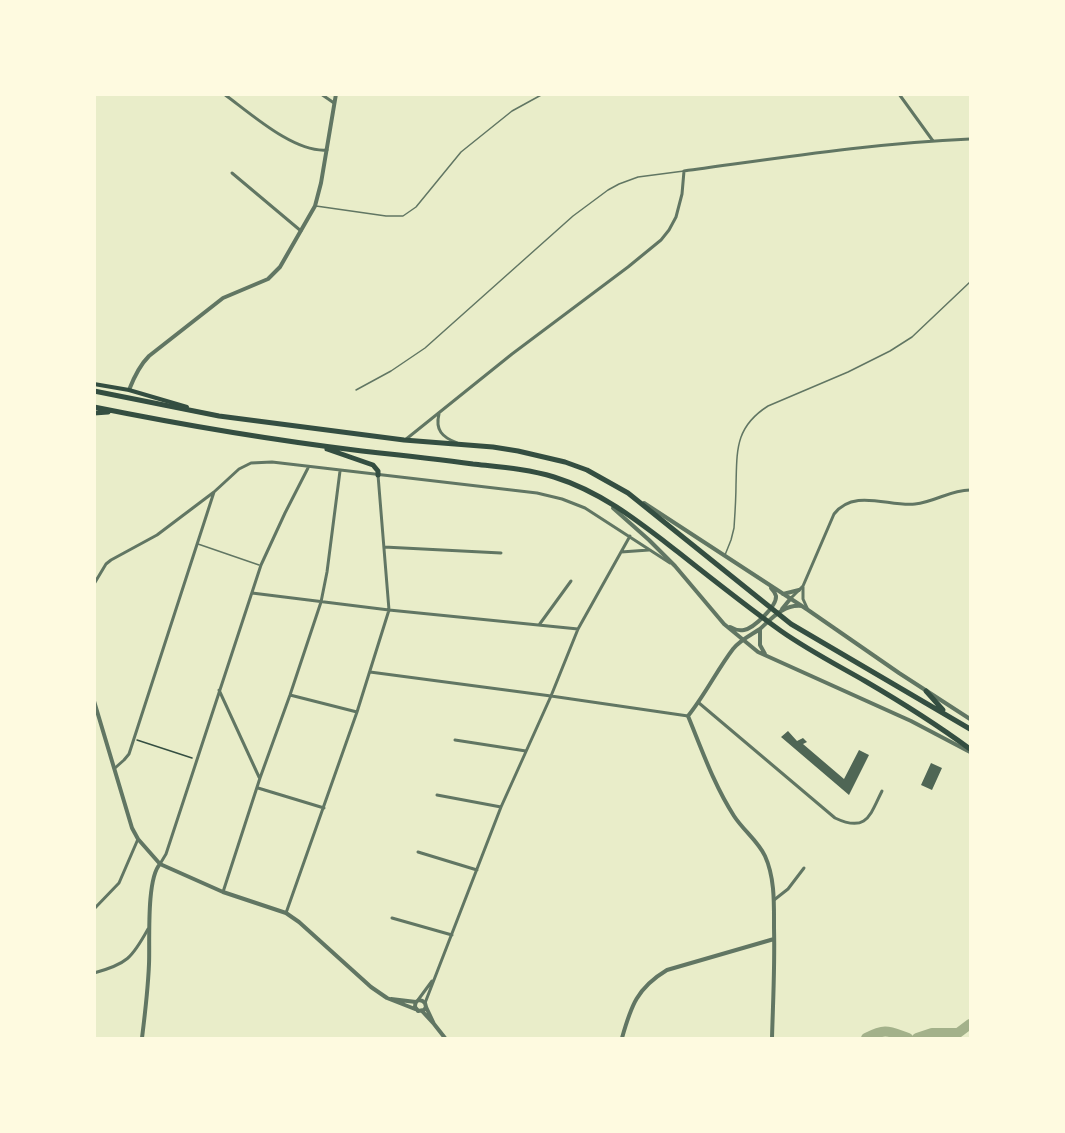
<!DOCTYPE html>
<style>
body{margin:0}
#map{position:relative;width:1065px;height:1133px;overflow:hidden;background:#e9edc9;font-family:Karla,sans-serif}
canvas{display:block}
.frame{position:absolute;inset:0;border:96px solid #fefae0;pointer-events:none}
</style>
<div id="map">
<canvas width="1065" height="1133"></canvas>
<div class="frame"></div>
</div>
<script>
const ctx = document.querySelector('canvas').getContext('2d');
ctx.lineJoin = 'round';
function trace(path, color, width, dash) { ctx.strokeStyle = color; ctx.lineWidth = width; ctx.lineCap = dash ? 'butt' : 'round'; ctx.setLineDash(dash || []); ctx.stroke(path); }
function fill(path, color) { ctx.fillStyle = color; ctx.fill(path, 'evenodd'); }
const river = new Path2D(`
 M866,1038C886,1028 888,1031 908,1038
 M917,1038L932,1033H958L970,1024`);
const building = new Path2D(`
 M788,731L797,741L803,738L807,742L803,744L844,779L859,750L869,755L849,795L781,737Z
 M931,763L942,768L932,790L921,785Z`);
const path = new Path2D(`
 M137,740L192,758`);
const service = new Path2D(`
 M316,206L386,216H403L416,207L461,152L512,111L543,94
 M356,390L391,371L425,348L573,216L608,190L619,184L638,177L684,171
 M198,544L259,565
 M725,555L731,540L734,528C735,513 736,499 736,485C737,450 735,427 768,406L848,372L890,351L912,337L970,282`);
const minor = new Path2D(`
 M224,94C250,113 294,153 327,150
 M321,94L334,103
 M899,94L933,141
 M232,173L301,231
 M439,414C435,430 442,437 457,443
 M405,440L512,354L628,267L661,240L669,230L676,217L682,194L684,171C780,158 874,143 970,139
 M384,547L501,553
 M621,552L649,550
 M94,584L106,564L111,560L157,535L214,492L239,469L251,463L272,462L537,493L562,499L585,508L670,563
 M803,587V599L808,610
 M252,593L389,610L578,629
 M791,598L803,586L834,514C854,488 889,507 915,504C935,502 950,490 970,490
 M539,625L571,581
 M370,672L551,696L688,716
 M219,690L259,777
 M290,695L357,712
 M699,703L835,818C867,833 870,815 882,791
 M455,740L526,751
 M115,768L124,760L129,754L214,492
 M258,788L324,808
 M437,795L501,807
 M418,852L477,870
 M160,864L166,854L261,565L285,513L308,468
 M223,892L260,778L290,695L321,602L327,572L340,471
 M774,900L788,889L804,868
 M94,909L119,883L138,839
 M286,913L357,712L389,610L378,475
 M392,918L452,935
 M94,973C127,964 132,958 148,929
 M418,1000L432,981
 M425,1003L501,807L551,696L578,629L630,536`);
const tertiary = new Path2D(`
 M129,390C134,377 139,366 149,356L223,298L268,279L280,267L315,206L321,183L336,94
 M644,503L808,610L899,673L970,719
 M613,508L649,540L675,566L724,624L758,652L911,721L970,752
 M783,594L799,590
 M782,609L791,598
 M730,627C735,630 739,631 744,630C754,628 777,606 776,596C775,592 773,590 771,588
 M760,629C751,635 740,640 733,649C717,670 705,695 688,716C702,750 714,785 734,816C743,830 758,841 765,856C775,878 774,904 774,928C775,965 773,1002 772,1038
 M765,654L760,645V629C772,618 784,604 802,606
 M94,701L132,828L138,839L160,864L223,892L286,913L299,922L371,987L387,998L415,1009
 M391,999L416,1002
 M426,1007L424,1010L418,1011L415,1007C415,1000 420,998 425,1003L426,1007L434,1024
 M422,1011L434,1024L445,1038
 M142,1038C145,1014 148,989 149,964C150,943 146,879 160,864
 M622,1038C631,1006 637,988 667,970L774,939`);
const secondary = new Path2D(`
 M94,384L129,390L187,407`);
const motorway = new Path2D(`
 M94,391L219,416L404,440L493,447L518,451L565,462L587,470L628,493L791,624L970,729
 M94,407C183,425 272,440 362,451C399,455 436,459 473,464C500,467 528,469 554,477C602,492 639,522 678,552C712,579 746,606 781,631C808,650 837,665 865,681C901,702 936,724 970,749
 M94,413L108,412
 M327,449L373,465L378,471V475
 M926,691L943,710`);
trace(river, '#a3b18a', 10);
fill(building, '#4f6655');
trace(path, '#344e41', 1.5);
trace(service, '#617663', 1.5);
trace(minor, '#617663', 3);
trace(tertiary, '#617663', 4);
trace(secondary, '#344e41', 4);
trace(motorway, '#344e41', 5);
</script>
